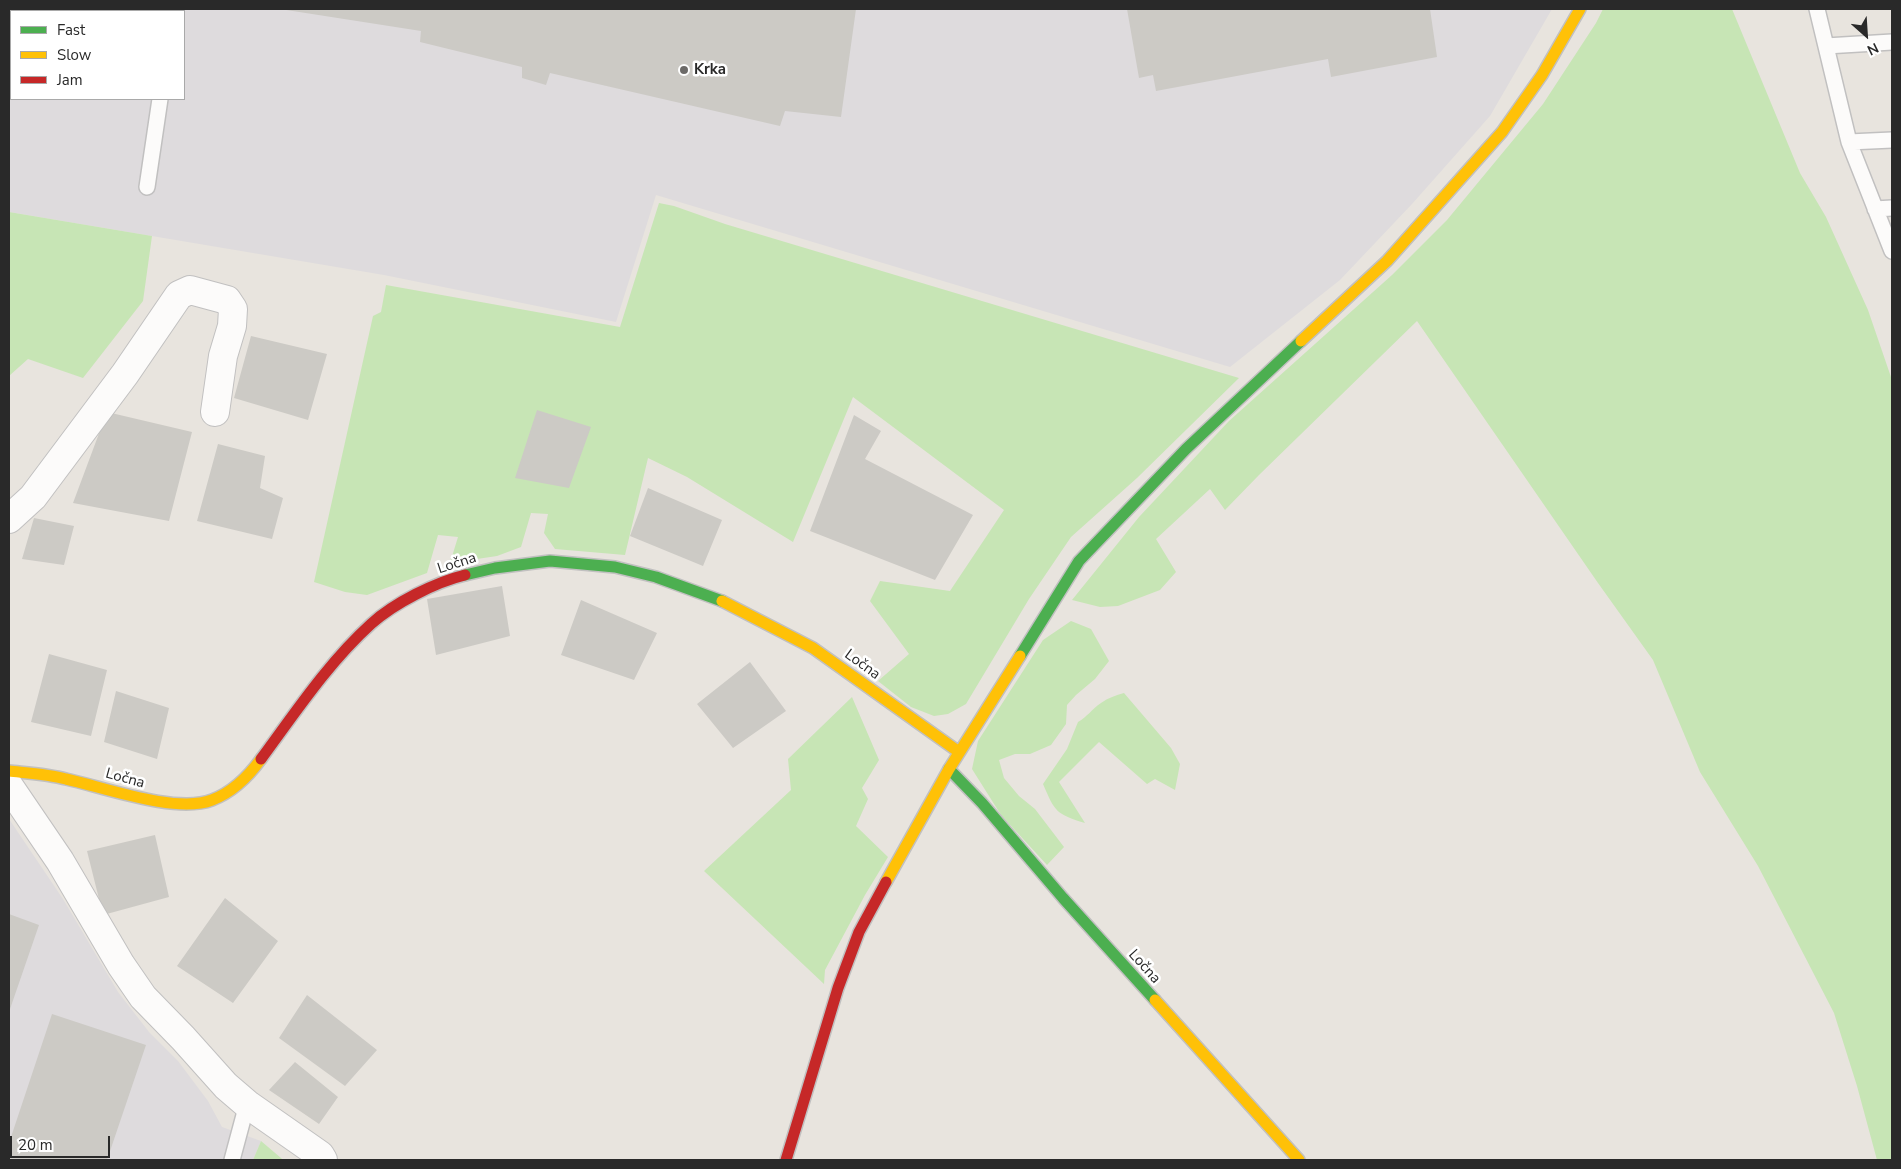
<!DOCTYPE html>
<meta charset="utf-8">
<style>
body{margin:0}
#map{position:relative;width:1901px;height:1169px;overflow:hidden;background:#e8e4de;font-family:"Nunito Sans",sans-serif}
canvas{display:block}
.frame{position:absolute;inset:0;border:10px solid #292929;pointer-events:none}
.legend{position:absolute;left:10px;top:10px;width:175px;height:90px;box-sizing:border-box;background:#fff;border:1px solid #a9a9a9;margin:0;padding:6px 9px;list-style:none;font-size:15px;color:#292929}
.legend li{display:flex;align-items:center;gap:10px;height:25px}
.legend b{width:25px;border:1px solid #a9a9a9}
.north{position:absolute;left:1841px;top:10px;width:50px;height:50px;-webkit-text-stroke:4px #fff;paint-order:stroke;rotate:154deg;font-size:14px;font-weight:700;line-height:20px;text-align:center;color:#292929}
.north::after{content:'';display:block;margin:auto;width:18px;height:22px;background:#292929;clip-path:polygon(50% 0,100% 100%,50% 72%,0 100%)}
.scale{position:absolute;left:10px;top:1136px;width:100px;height:22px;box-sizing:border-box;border:2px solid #292929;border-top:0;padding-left:6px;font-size:15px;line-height:18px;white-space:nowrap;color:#292929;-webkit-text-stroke:4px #fff;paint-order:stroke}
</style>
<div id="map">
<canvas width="1901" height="1169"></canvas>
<div class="frame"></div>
<ul class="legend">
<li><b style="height:6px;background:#4caf50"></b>Fast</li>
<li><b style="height:6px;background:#ffc107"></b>Slow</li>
<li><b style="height:6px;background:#c62828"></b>Jam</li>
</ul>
<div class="north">N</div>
<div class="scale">20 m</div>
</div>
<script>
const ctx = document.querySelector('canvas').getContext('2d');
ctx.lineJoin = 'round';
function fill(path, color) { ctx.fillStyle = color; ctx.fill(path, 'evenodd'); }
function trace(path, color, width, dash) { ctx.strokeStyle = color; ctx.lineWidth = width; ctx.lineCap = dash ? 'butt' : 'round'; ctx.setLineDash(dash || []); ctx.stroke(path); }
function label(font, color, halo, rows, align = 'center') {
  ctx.font = font + ' "Nunito Sans",sans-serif'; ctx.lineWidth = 5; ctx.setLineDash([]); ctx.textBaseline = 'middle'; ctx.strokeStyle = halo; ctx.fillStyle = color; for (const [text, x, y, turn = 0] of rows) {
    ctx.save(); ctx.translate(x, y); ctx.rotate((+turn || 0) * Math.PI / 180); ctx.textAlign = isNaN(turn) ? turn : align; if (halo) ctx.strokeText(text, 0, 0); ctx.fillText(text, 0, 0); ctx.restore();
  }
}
const industrial = new Path2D(`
 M9,9H1552L1490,116L1412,204L1340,280L1230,367L656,195L616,322L384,275L9,212ZM11,11H184V99H11Z
 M9,819L63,899L118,992L149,1032L178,1061L208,1101L222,1127L261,1141L253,1160H9Z`);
const green = new Path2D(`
 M1603,9H1732L1800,173L1826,217L1868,310L1892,380V1160H1877L1857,1086L1834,1013L1758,866L1700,772L1653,660L1598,583L1417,321L1259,475L1225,510L1210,489L1156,539L1176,572L1160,590L1118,606L1100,607L1072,600L1139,517L1229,421L1392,275L1447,220L1543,104L1596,23Z
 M659,203L674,206L725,224L1239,378L1137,478L1071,537L1029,599L966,704L948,714L934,716L911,707L878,681L909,654L870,601L880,581L950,591L1004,510L853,397L793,542L687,477L648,458L625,555L555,549L544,533L548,514L531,513L521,547L497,556L450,563L458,537L438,535L427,573L367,595L345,592L314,582L373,316L381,312L386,285L620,327Z
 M9,212L152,236L143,301L83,378L28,359L9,376Z
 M1071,621L1091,629L1109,661L1095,679L1076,695L1067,705L1066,724L1051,745L1030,754H1015L999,760L1004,778L1019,796L1035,809L1064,847L1047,865L1001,815L972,769L978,741L1043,640Z
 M1124,693L1171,748L1180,764L1175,790L1155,779L1147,784L1099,742L1059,782L1085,823C1056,814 1055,812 1043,784L1067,749L1078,722C1087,717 1092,709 1101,703C1108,698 1116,695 1124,693Z
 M852,697L879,760L862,788L868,799L856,826L888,857L865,895L825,970L824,984L704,871L791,790L788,759Z
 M261,1141L281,1158L283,1160H253Z`);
const building = new Path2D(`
 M280,9H856L841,117L785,111L780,126L550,73L546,85L522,78V67L420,42L421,31Z
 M1127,9H1430L1437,57L1331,77L1328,59L1156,91L1153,75L1139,78Z
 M251,336L327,354L308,420L234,398Z
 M537,410L591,427L569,488L515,478Z
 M107,412L192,432L169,521L73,503Z
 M854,415L881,431L865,459L973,515L935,580L810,531Z
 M218,444L265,456L260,488L283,498L272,539L197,521Z
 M648,488L722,520L703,566L630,536Z
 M34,518L74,526L64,565L22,559Z
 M502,586L510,636L436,655L427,599Z
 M581,600L657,633L634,680L561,655Z
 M49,654L107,670L91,736L31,722Z
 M750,662L786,711L733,748L697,704Z
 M116,691L169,708L157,759L104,742Z
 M155,835L169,897L103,915L87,851Z
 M225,898L278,941L233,1003L177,966Z
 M9,914L39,925L9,1012Z
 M307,995L377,1050L345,1086L279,1038Z
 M52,1014L146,1045L107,1160H9V1143Z
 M295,1062L338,1097L319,1124L269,1090Z`);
const lane = new Path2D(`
 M1817,9L1849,142L1892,251
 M173,11L174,9
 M1826,46L1892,42
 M1849,142L1892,140
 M147,187L160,99
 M1875,209L1892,208
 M232,1160L247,1104`);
const street = new Path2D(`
 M9,519L33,497L125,374L179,295L190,290L227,300L233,309L232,326L223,356L215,412
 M9,786L60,861L121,965L143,997L183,1038L226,1086L247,1104L320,1155L323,1160`);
const fast = new Path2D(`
 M465,575L495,568L550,561L615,567L656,577L722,601
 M1020,656L1079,561L1186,449L1301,341
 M949,769L982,803L1063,898L1155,1000`);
const slow = new Path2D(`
 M1301,341L1387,261L1502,132L1542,75L1580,9
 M722,601L813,648L959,752
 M9,771C28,773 48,774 66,779C103,787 176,814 212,800C233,792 248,777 261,759
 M886,882L949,769L1020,656
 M1155,1000L1299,1160`);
const jam = new Path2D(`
 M261,759C295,713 328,663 371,624C394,603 436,582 465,575
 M786,1160L838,988L859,932L886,882`);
const markers = [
 [684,70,5,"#6c6a68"]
];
const poiNames = [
 ["Krka",694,70]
];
const streetNames = [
 ["Ločna",457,564,-18],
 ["Ločna",862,665,36],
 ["Ločna",125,779,15],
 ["Ločna",1144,967,48]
];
fill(industrial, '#dedbdd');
fill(green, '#c7e5b5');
fill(building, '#cccac5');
trace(lane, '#c1c0c0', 18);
trace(street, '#c1c0c0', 30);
trace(fast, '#c1c0c0', 14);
trace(slow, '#c1c0c0', 14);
trace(jam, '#c1c0c0', 14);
trace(lane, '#fcfbfa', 15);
trace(street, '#fcfbfa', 28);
trace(fast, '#4caf50', 11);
trace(slow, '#ffc107', 11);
trace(jam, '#c62828', 11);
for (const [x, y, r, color] of markers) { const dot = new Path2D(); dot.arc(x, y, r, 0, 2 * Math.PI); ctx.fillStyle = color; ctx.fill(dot); trace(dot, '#fff', 2); }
label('bold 15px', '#292929', '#fff', poiNames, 'left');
label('15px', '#292929', '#fff', streetNames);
</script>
